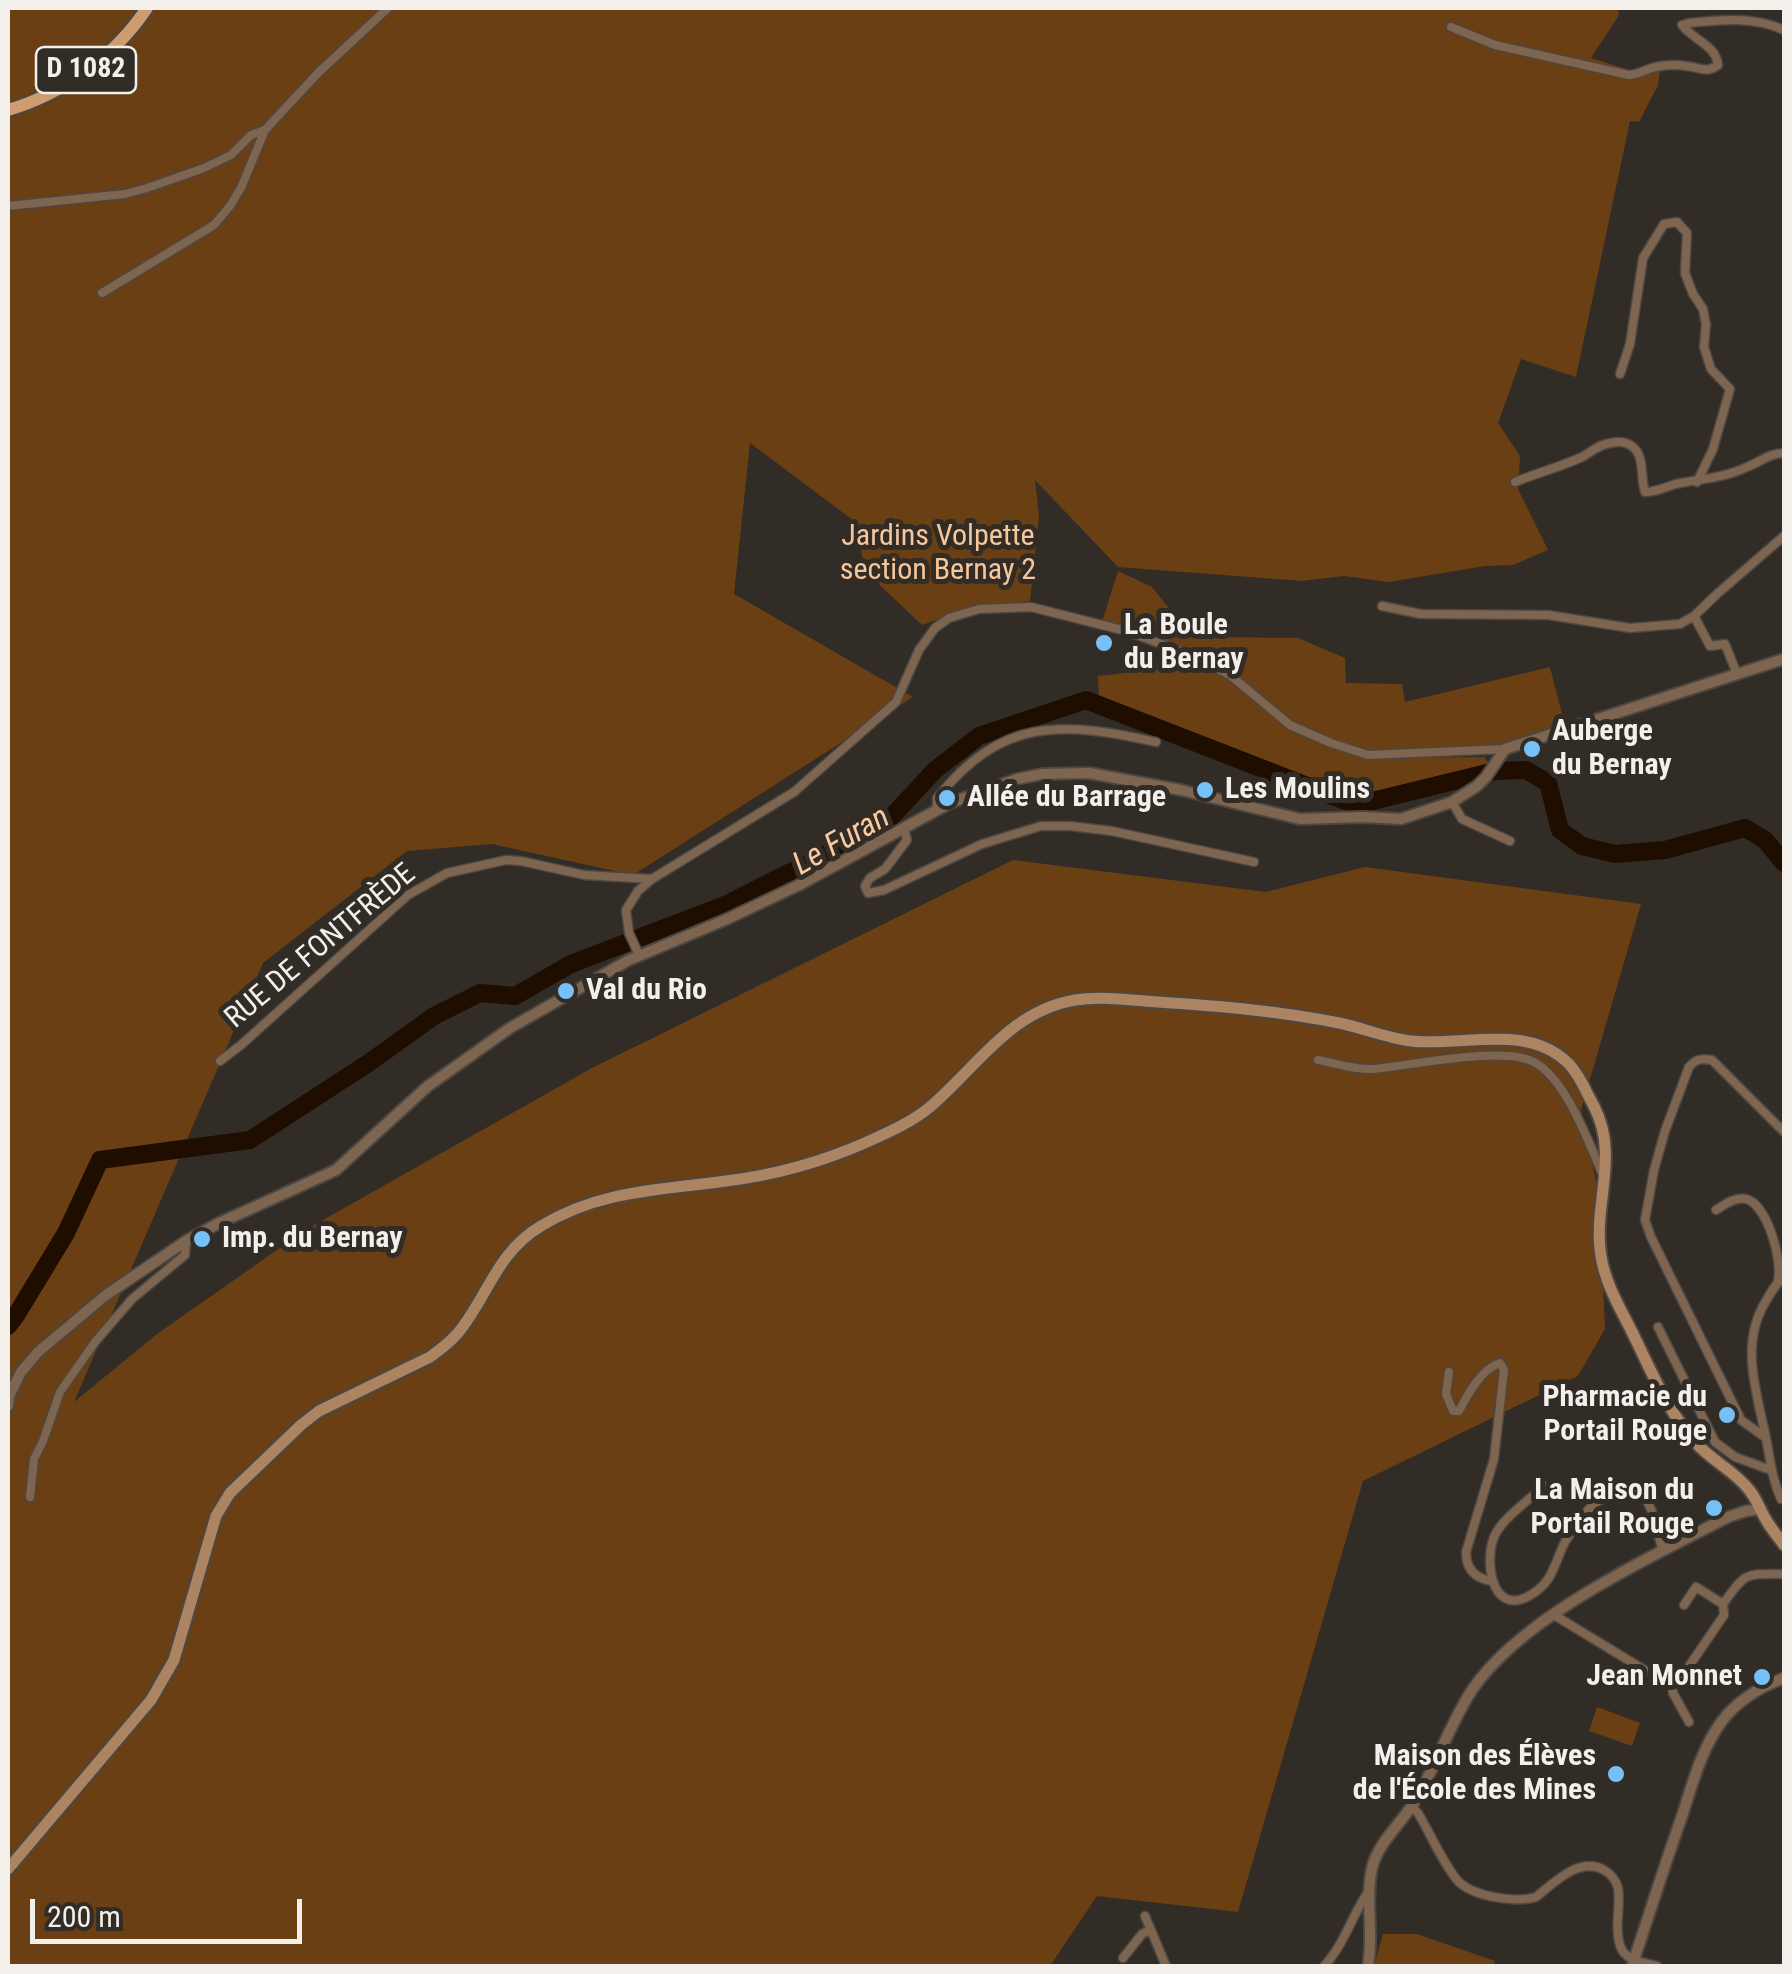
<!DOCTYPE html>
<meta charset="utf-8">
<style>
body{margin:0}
#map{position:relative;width:1792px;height:1974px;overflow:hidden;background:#322c26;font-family:"Roboto Condensed",sans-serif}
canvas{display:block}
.frame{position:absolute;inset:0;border:10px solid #f3efeb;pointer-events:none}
.scale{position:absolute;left:30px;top:1899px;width:272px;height:45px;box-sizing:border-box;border:5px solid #f3efeb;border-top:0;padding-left:12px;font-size:30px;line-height:35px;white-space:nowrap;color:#f3efeb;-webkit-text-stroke:8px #322c26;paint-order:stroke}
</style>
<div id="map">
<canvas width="1792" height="1974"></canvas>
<div class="frame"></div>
<div class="scale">200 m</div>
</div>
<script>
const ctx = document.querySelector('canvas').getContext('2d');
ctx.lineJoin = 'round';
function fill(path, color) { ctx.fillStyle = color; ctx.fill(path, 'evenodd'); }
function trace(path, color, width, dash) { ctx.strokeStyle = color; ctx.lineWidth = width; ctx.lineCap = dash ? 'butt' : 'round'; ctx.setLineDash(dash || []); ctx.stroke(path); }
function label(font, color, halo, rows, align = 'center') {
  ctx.font = font + ' "Roboto Condensed",sans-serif'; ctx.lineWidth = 10; ctx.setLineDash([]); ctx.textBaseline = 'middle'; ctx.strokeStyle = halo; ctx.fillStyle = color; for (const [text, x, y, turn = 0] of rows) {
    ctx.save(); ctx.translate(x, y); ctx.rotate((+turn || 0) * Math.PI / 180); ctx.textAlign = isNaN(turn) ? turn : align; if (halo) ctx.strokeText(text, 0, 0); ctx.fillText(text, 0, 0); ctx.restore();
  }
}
const green = new Path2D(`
 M8,8H1617L1619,15L1591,58L1633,71L1660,69L1658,85L1639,122L1630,121L1576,377L1521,359L1498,423L1520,456L1518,489L1548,550L1513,565L1485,566L1389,582L1344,576L1302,581L1118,567L1035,480L1039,515L1030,601L974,607L922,625L866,572L854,521L750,443L734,594L913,697L633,875L492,844L407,851L263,963L74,1402L157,1334L307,1229L592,1068L1013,860L1266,892L1365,867L1641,904L1581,1110L1599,1195L1605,1329L1578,1376L1363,1481L1238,1912L1097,1896L1050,1966H8Z
 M1118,571L1152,587L1176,617L1210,637L1298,638L1345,658L1346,683L1402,684L1405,702L1550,667L1565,726L1505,745L1448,750H1371L1335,740L1290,721L1238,676L1221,665L1162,638L1102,622Z
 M1193,658L1222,673L1294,732L1338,750L1370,758L1485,757L1488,763L1486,767L1387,794H1379L1353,800L1174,726L1138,717L1099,701L1098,676L1134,672V665Z
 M1597,1707L1640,1723L1632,1746L1589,1731Z
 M1383,1934H1417L1495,1961L1493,1966H1374Z`);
const river = new Path2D(`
 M8,1326L15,1317L66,1233L100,1160L250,1140L370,1062L434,1016L480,993L515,996L571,964L725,905L884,825L935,770L979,736L1086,700L1356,805L1495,771L1526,770L1548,783L1560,830L1582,846L1615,854L1665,850L1745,828L1765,840L1784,863`);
const minor = new Path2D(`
 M1451,27L1495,45L1629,75C1641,74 1649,67 1661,66C1668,65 1679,65 1686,66C1700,67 1706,74 1718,65C1716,45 1693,40 1682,25L1689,23C1723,20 1753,16 1784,30
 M8,206L125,194L147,188L204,168L231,155L251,135L265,130
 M102,293L214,225L230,206L241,188L265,130L318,73L388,8
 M1620,374L1630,344L1643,258L1664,224L1677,222L1687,233L1685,273L1693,294L1703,309L1706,324L1704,347L1711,369L1730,389L1713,449L1697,482
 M1515,482C1537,473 1560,467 1582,457C1589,453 1595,448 1603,445C1612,442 1625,440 1633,447C1645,457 1640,478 1645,492C1657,492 1665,487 1676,484C1700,479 1724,478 1747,467C1760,462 1770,453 1784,453
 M1382,606L1421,614L1548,615L1630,628L1680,624L1694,616L1717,594L1784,536
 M1694,616L1710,646L1725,644L1737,674
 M1452,802L1462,819L1510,841
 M937,810V798C1002,717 1061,721 1156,742
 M904,829L907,840L885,869L870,878L865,886L868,893L884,890L982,844L1041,826H1070L1112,831L1254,862
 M639,955L629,933L626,910L638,891L652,879
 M1318,1060C1335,1063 1355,1070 1372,1069C1410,1066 1502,1045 1534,1062C1566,1079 1588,1141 1602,1173
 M220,1061L241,1045L408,895L447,873L506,860L521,861L584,875L652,879L794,792L896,702L919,650L935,628L949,618L979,609L1031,607L1126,631L1189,654L1230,675L1290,725L1331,743L1368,755L1505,749
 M1716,1210C1724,1205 1736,1196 1746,1199C1767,1204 1783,1261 1778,1280
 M1658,1327L1715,1442L1735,1457L1771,1470
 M1449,1372L1446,1394L1453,1411H1459C1468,1394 1481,1369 1500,1363L1504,1370L1494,1459L1466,1552C1466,1569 1475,1578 1491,1581
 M1766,1438L1741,1420L1651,1237L1645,1220L1654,1170L1665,1131L1689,1067C1696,1059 1701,1058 1712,1060L1784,1132
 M1544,1486C1530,1499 1503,1518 1495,1535C1484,1557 1490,1615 1527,1597C1554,1583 1553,1565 1565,1542C1579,1518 1598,1492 1627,1490C1654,1488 1656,1533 1663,1551
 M30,1497L34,1459L43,1441L60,1392L95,1342L132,1299L185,1255L186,1241
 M1781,1499C1772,1479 1770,1459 1766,1438C1757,1393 1739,1344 1766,1301C1771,1292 1776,1283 1784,1277
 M1684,1605L1696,1587L1723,1604
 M1554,1615L1661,1680L1672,1684L1681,1678L1724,1615L1723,1604C1747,1571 1745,1574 1784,1574
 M1672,1684L1673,1693L1689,1722
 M1412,1807L1418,1813C1429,1831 1445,1868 1459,1882C1475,1897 1516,1903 1536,1897C1554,1883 1579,1856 1604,1870C1611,1874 1616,1880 1618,1888C1621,1907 1613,1932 1622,1950C1628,1961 1646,1963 1657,1966
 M1145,1916L1166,1966
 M1123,1958L1142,1934L1150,1930
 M1324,1966C1345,1944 1352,1914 1370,1889`);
const tertiary = new Path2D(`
 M8,1406L9,1396L21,1372L38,1352L106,1295L186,1241L219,1223L336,1170L428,1086L510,1028L629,960L725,920L799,885L950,803L1017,779L1042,774L1089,773L1181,790L1300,819L1363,817L1401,819L1452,802L1477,786L1486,777L1505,749L1784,659
 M1368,1966C1374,1933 1365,1899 1372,1868C1378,1842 1403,1822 1417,1798C1437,1763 1450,1724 1472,1690C1522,1616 1649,1558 1728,1517L1746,1511L1760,1509
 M1632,1966C1649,1915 1665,1864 1683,1813C1693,1782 1702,1748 1722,1721C1738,1700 1760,1687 1784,1678`);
const secondary = new Path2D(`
 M8,1869L151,1700L174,1660L216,1516L230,1493L301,1425L319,1411L430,1357C440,1350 450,1342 458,1333C488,1296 497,1252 541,1226C600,1190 661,1190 726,1181C775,1175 822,1162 867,1142C889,1132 912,1122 930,1107C977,1067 1010,1011 1075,1000C1102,996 1131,1000 1158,1002C1219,1006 1279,1011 1339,1023C1363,1028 1387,1038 1411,1041C1463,1047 1527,1022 1569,1064C1577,1073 1583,1084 1588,1095C1595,1107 1602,1123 1604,1137C1610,1177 1594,1217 1601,1256C1605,1283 1620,1308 1632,1332C1651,1370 1667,1411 1696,1443C1712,1461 1736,1472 1750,1491C1758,1501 1761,1513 1768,1523C1773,1531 1779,1538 1784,1545`);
const primary = new Path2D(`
 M8,110C63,94 115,56 147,8`);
const markers = [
 [1104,643,10,"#76c0f7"],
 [1532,749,10,"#76c0f7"],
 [1205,790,10,"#76c0f7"],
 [947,798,10,"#76c0f7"],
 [566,991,10,"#76c0f7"],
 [202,1239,10,"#76c0f7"],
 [1727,1415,10,"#76c0f7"],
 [1714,1508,10,"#76c0f7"],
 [1762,1677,10,"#76c0f7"],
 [1616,1774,10,"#76c0f7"]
];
const shields = [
 [86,70,100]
];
const shieldNames = [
 ["D 1082",86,70]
];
const parkNames = [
 ["Jardins Volpette",938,537],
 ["section Bernay 2",938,571]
];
const poiNames = [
 ["La Boule",1124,626],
 ["du Bernay",1124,660],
 ["Auberge",1552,732],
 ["du Bernay",1552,766],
 ["Les Moulins",1225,790],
 ["Allée du Barrage",967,798],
 ["Val du Rio",586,991],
 ["Imp. du Bernay",222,1239],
 ["Pharmacie du",1707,1398,"right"],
 ["Portail Rouge",1707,1432,"right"],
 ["La Maison du",1694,1491,"right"],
 ["Portail Rouge",1694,1525,"right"],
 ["Jean Monnet",1742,1677,"right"],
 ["Maison des Élèves",1596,1757,"right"],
 ["de l'École des Mines",1596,1791,"right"]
];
const streetNames = [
 ["RUE DE FONTFRÈDE",321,947,-40]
];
const waterNames = [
 ["Le Furan",842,842,-30]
];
fill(green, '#6a3f13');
trace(river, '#1f0d00', 18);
trace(minor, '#4d4742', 11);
trace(tertiary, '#4d4742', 14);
trace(secondary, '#4d4742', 15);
trace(primary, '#4d4742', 16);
trace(minor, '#7e6550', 8);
trace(tertiary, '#7e6550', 10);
trace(secondary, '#ac8461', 11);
trace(primary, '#cf9c6f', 12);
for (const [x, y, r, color] of markers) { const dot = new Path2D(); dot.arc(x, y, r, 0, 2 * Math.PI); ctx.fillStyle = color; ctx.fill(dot); trace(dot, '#322c26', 4); }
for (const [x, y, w] of shields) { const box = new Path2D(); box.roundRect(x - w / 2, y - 23, w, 46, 8); ctx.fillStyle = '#322c26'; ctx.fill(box); trace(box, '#f3efeb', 2.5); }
label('bold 28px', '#f3efeb', null, shieldNames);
label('30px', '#f7c69b', '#322c26', parkNames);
label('bold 30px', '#f3efeb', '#322c26', poiNames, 'left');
label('30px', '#f3efeb', '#322c26', streetNames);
label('italic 32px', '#fccaa0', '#322c26', waterNames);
</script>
